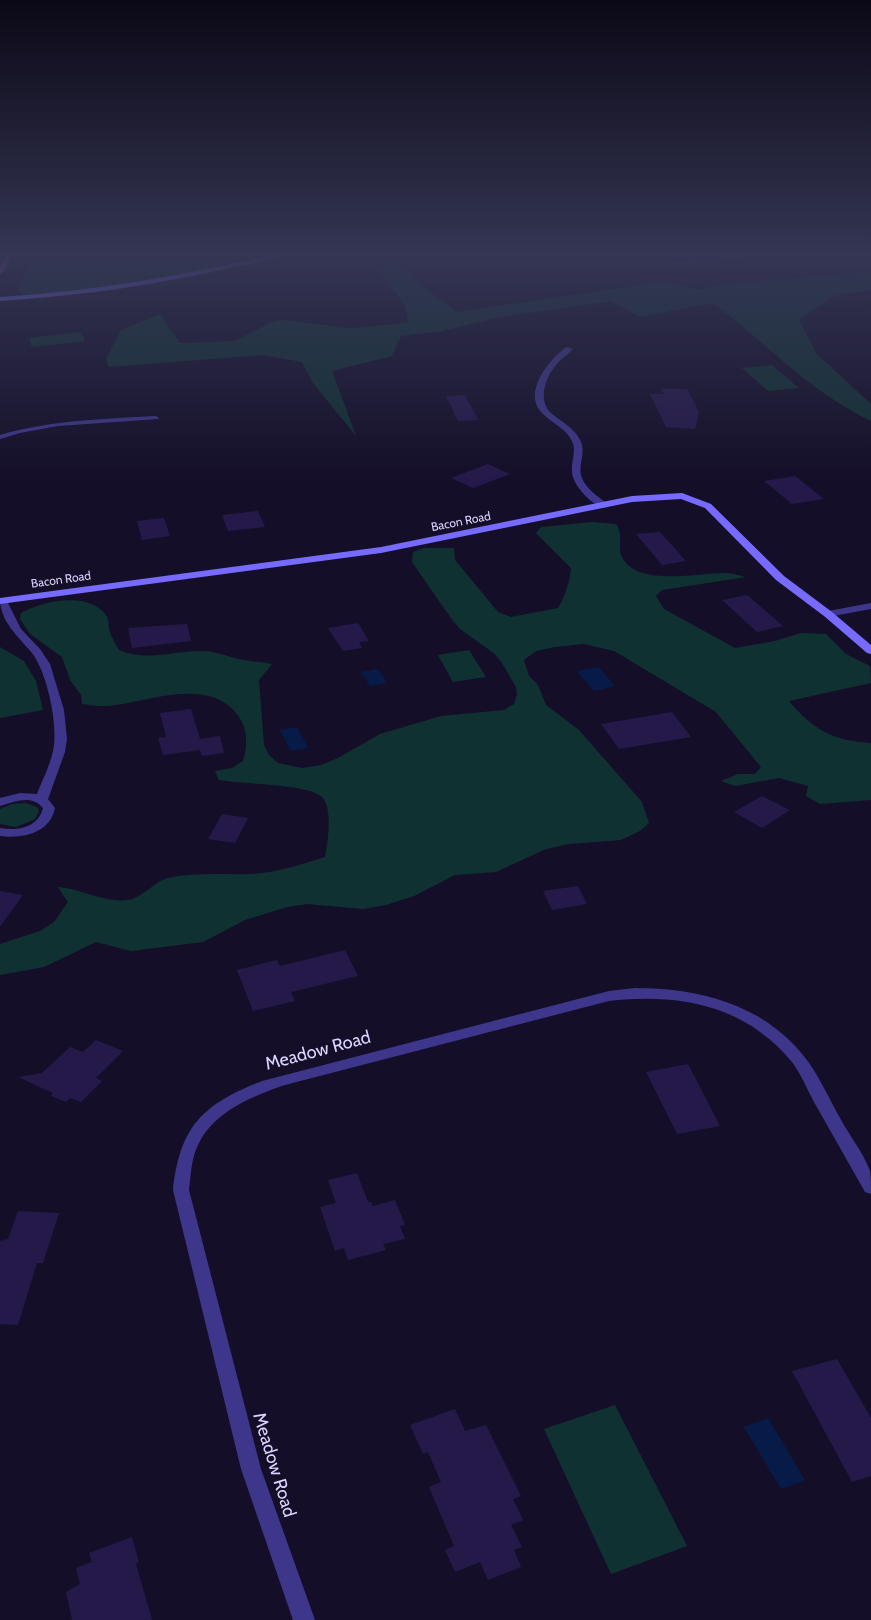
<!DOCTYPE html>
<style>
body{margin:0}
canvas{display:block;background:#140e28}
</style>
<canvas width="871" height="1620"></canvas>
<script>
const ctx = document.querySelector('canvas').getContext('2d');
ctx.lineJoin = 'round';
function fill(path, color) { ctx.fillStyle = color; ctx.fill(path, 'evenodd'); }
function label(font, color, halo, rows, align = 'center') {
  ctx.font = font + ' Cabin,sans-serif'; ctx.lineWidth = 4.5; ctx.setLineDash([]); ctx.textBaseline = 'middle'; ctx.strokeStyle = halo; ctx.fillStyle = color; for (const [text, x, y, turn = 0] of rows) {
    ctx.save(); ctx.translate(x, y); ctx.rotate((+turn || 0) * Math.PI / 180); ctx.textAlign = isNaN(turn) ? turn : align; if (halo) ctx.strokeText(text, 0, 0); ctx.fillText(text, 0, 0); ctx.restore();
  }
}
const green = new Path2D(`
 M34,253H273C190,274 107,290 21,295L22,293L18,290Z
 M365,253H382L456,312L669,281L695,290L729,284L871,272V290L833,296L799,320L817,354L871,404V421C810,392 766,343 713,303L640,317L611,301L501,317L441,331L401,336L392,356L332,371L356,436L313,383L302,362L261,355L109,367L106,359L121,330L160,314L180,343L235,341L271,322L282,320L350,328L408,323L405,305Z
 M81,332L85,341L32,347L29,338Z
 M772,365L799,388L768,391L742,368Z
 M593,522L616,524C624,535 617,547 622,557C637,588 702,572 727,573C733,573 740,576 746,577L662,590L656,596L664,609L735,648L775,641L801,633L826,634L846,654L870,666L871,683L789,701C813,730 834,741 871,743V800L820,804L806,796L808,786L779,778L735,786L721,781L738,774H755L761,767L716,712L614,651L584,644L555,647L536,651L524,660L529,676L538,685L546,705L579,730L642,802L649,823L640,831L621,840L569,844L546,849L496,872L455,875L414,896L386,905L363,909L307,904L287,907L245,920L203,942L131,951L96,942L44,967L0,975V944L40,931L54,922L68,902L58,887C81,889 105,903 128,900C142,898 154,882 168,878C196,872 223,875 251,874C276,873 302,864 325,857C328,841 333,809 322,797C310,784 240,784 219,780L215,771L232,768L243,761C248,745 248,728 237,714C208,678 153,700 116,705C105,707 94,706 82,704L81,695L70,680L62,657L30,634L20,619L21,613C42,601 88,591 105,614C110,620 108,626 110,632C112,639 116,645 119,650C146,662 172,651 200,651C216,650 229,658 245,660C254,662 263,662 272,664L259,680L264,745L269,755L278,763L302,768L321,765L336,759L380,734L441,716L504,710L514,704L517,694L516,687L502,663L495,654L460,629L453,621L412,562L413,552L424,548H454L455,560L498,612L511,617L558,608C565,598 570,580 571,568L536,533L541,527Z
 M0,647L24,661L36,681L43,710L0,718Z
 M469,650L486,677L453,682L438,655Z
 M26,803L37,807L39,811L35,819L16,827L0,824V809L12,804Z
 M615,1405L687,1546L611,1574L544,1429Z`);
const water = new Path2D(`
 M599,667L615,686L594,691L577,671Z
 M378,669L387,683L370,686L361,672Z
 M297,727L308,748L291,751L280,730Z
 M768,1418L805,1480L781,1489L744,1427Z`);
const building = new Path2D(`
 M661,389H687L699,412L695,429L666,427L650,394H664Z
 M465,395L478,420L458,421L446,396Z
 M488,464L510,474L473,488L451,478Z
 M795,476L824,499L792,504L764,481Z
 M258,511L265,527L228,531L222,515Z
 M164,518L170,536L142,540L137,521Z
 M660,532L686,561L662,565L636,534Z
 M747,595L783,626L757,632L722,600Z
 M358,623L369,641L359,642L362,648L343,651L328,628Z
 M187,624L191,641L132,648L128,628Z
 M191,709L200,739L220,736L224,753L202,756L200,750L163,755L158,738L166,737L160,713Z
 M672,712L691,737L619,749L601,724Z
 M762,796L790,810L762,828L734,812Z
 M222,814L248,818L235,843L208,839Z
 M578,886L587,904L552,910L543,891Z
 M0,891L23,895L0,927Z
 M345,950L358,976L291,992L295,1001L253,1011L237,970L277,960L280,966Z
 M96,1040L123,1051L96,1078L102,1081L81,1102L70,1098L66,1102L51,1096L53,1093L18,1077L42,1073L70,1047L83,1052Z
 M688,1064L720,1126L677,1134L646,1072Z
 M357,1173L368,1202H371L373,1206L395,1200L405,1225L400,1226L405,1239L383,1244L386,1250L348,1260L344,1248L335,1251L320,1207L336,1203L328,1180Z
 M18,1211L59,1213L43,1263H37L18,1325L0,1324V1241L8,1239Z
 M837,1359L871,1418V1476L852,1482L792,1371Z
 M455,1409L465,1431L486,1425L521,1496L513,1499L523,1520L511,1525L522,1547L514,1550L521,1567L488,1580L480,1562L455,1572L445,1550L454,1546L429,1487L441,1482L428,1452L423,1454L410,1425Z
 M132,1537L139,1562L136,1564L152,1620H72L66,1592L80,1584L76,1568L92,1562L89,1553Z`);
const lane = new Path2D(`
 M751,253H762L699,265L671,266L668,264L671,262H691L681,257L683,254L700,261Z
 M156,416L159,418L158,419L58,426L20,433L0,439V435C51,420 103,419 156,416Z`);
const street = new Path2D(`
 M566,347L573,349C567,355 561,359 556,365C545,378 537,401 552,414C562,422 574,428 580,440C587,452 577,466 582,478C586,489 598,496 606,503V507L603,508C591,504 572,485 572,471C571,461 577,451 572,441C566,428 551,423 541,412C523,391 549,360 566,347Z
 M0,598L6,599L21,629L40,649L50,664L64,710L67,739L65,752L48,799L55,808C50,833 23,839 0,836V828C18,831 38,828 43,808C31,794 15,802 0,806V798L20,793L37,794C42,780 50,766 53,751C59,727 47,672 32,653C18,636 0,622 0,598Z
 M871,603V609L828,617L823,614L828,611Z
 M635,988C698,988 762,1004 803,1055C818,1073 828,1097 840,1118C849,1135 863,1152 870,1171C871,1177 871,1187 871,1194L865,1192C848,1162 831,1132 814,1102C807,1089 801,1074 792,1062C745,1005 679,993 609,1001L285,1085C253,1096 214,1111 198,1145C191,1159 191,1175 189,1190L261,1469L315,1620H293L241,1469L173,1190C180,1126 203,1104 262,1081L609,991Z`);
const secondary = new Path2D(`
 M279,253H289C277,261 249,264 234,267C157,285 79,296 0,301V297C95,291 187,275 279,253Z
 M682,493L711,504L784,576L832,612L871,645V654L867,653L824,616L776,580L705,508L681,499L632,502L381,553L0,604V598L381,547L632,496Z`);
const primary = new Path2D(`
 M8,253H14L3,272L0,274V266Z`);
const highway = new Path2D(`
 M0,253H10L0,258Z`);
const farStreetnames = [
 ["Bacon Road",461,522,-11],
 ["Bacon Road",61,580,-8]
];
const nearStreetnames = [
 ["Meadow Road",318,1051,-15],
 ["Meadow Road",274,1465,73]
];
fill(green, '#103132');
fill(water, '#071b48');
fill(building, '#25194a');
fill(lane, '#3d368a');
fill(street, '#3d368a');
fill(secondary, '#776bff');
fill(primary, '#ca5bff');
fill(highway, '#ff4f9a');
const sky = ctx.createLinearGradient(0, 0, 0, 480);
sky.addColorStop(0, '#0b0816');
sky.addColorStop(0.53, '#343653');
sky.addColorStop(1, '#34365300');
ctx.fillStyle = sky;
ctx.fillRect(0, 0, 871, 480);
label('12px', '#dbd4ff', '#140e28', farStreetnames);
label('18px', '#dbd4ff', '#140e28', nearStreetnames);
</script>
